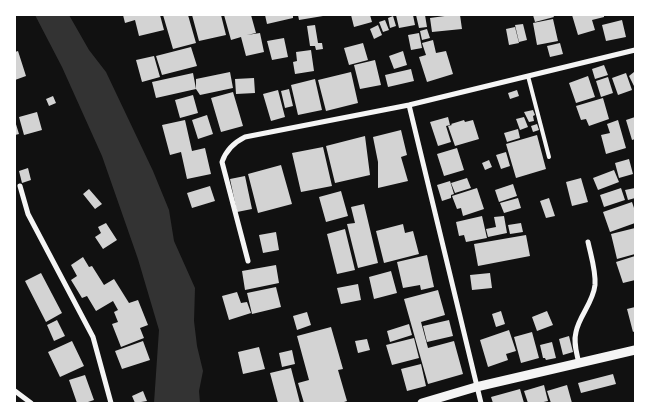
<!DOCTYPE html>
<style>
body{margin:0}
#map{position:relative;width:650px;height:418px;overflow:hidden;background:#111;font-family:"Fira Sans",sans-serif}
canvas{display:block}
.frame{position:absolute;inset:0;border:16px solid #fff;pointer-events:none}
</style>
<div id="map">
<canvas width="650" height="418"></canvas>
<div class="frame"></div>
</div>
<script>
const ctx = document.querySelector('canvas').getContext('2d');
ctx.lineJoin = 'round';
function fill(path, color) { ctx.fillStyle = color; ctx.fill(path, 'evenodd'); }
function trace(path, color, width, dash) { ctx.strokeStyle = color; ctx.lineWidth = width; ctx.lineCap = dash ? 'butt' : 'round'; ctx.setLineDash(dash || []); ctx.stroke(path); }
const water = new Path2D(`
 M35,15H69L89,50L106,72L153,171L169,210L174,241L195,288L194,321L197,346L203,371L199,391L200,403H154L159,330L138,259L102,156L62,67Z`);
const building = new Path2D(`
 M123,15H160L164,30L139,36L135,20L125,23Z
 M163,15H188L196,43L173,49Z
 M192,15H221L226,35L199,41Z
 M224,15H251L256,33L247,35L260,33L264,52L246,56L241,37L231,40Z
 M265,15H293V18L267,24Z
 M298,15H322L323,16L299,20Z
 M351,15H370L372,22L354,27Z
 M396,15H413L415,25L399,28Z
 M416,15H425L427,27L419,28Z
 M452,15H460L462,29L432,32L430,18Z
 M533,15H553L554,17L535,22Z
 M572,15H604V17L592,20L595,30L578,35Z
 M393,16L396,26L390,28L388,18Z
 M553,19L558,41L537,45L533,23Z
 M385,20L389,30L383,32L379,22Z
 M622,20L626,37L606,41L602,25Z
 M523,24L527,40L519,42L515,25Z
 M315,25L318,43H322L323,49L316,50L315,46H310L307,26Z
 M378,25L382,35L374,39L370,29Z
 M515,27L519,43L509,45L506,29Z
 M427,29L430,38L422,40L420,31Z
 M419,33L422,48L411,50L408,35Z
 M284,38L288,57L272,60L267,41Z
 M433,40L436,53L446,51L453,74L427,82L419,57L426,55L422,43Z
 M363,43L368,60L349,65L344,48Z
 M560,43L563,54L550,57L547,46Z
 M191,47L197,66L162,75L156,56Z
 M311,50L314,71L295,74L293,62L297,61L296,52Z
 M18,51L26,76L15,80V52Z
 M403,51L407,65L394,69L389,56Z
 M154,56L160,77L142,82L136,60Z
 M375,60L381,85L360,89L354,65Z
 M604,65L608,75L595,79L592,69Z
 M411,69L414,81L388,87L385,75Z
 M230,72L233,88L200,95L196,89L156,98L152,82L193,73L196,89V79Z
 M351,72L358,103L326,111L318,80Z
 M634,72L635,74V88L629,76Z
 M626,73L632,90L618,95L612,78Z
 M588,76L595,97L576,103L569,83Z
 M608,77L613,93L601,97L596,81Z
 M254,78L255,93L236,94L235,79Z
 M315,79L322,110L298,115L291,85Z
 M289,89L293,106L285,108L281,91Z
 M278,90L285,117L271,121L263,94Z
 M517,90L519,96L510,99L508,93Z
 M233,92L243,126L221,132L211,98Z
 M193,95L198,113L180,118L175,100Z
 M53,96L56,103L49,106L46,99Z
 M603,98L609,119L589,126L586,119L581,120L576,106Z
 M533,110L535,115L533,116L534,121L529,122L524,112Z
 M37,112L42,130L24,135L19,117Z
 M207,115L213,134L198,139L192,120Z
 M448,117L450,125L446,126L451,142L438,146L430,122Z
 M524,117L528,127L520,130L516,119Z
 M635,117V139L632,140L626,120Z
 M185,120L192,151L205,148L211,174L187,179L181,152L170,155L162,125Z
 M464,120L465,122L473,120L479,139L455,146L448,126L452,125L451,124Z
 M618,120L626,148L606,154L601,135L610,133L607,124Z
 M15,121L19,134L15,135Z
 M537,124L539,130L533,132L531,126Z
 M518,129L520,138L507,142L504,133Z
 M401,130L407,155L401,157L408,181L378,188V162L373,137Z
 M537,135L546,169L516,178L506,144Z
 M365,136L370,175L335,183L326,146Z
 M323,147L332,186L301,192L292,153Z
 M457,148L464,170L444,176L437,154Z
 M506,152L510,166L501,169L496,155Z
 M629,159L633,174L619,178L615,163Z
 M489,160L492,167L485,170L482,163Z
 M281,165L292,204L258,213L248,174Z
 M28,168L31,180L22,183L19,171Z
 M614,170L619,182L598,190L593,178Z
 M245,176L252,209L237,212L230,179Z
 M467,178L471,188L455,193L451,183Z
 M581,178L588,202L572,206L566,182Z
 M450,181L454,194L451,195V198L442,201L437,185Z
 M513,184L517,196L499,202L495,190Z
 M210,186L215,201L192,208L187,193Z
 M477,188L484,209L463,216L461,208L457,209L452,196Z
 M621,188L625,200L604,207L600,195Z
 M635,188V198L628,200L625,190Z
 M89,189L102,204L95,209L83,194Z
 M341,191L348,216L326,222L319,197Z
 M518,198L521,208L504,213L500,203Z
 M549,198L555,216L546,218L540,201Z
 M632,202L635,211V223L610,232L603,212Z
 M364,204L378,263L358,268L347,224L355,223L351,207Z
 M482,216L487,238L466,242L464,235L459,236L456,222Z
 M504,216L507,233L488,237L486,229L496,227L494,217Z
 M106,223L117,240L103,249L95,237L101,233L98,227Z
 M521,223L523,232L510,234L508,225Z
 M403,224L405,233L413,231L419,254L384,263L376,231Z
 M635,228V254L617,259L611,234Z
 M345,229L355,270L337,274L327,234Z
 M276,232L279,250L263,253L259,235Z
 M526,235L530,256L478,266L474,244Z
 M427,255L434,287L421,290L420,285L403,288L397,262Z
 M635,256V280L623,283L616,262Z
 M83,257L89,267L92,266L104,285L114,279L129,303L138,300L148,325L140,328L144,338L121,347L112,324L118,322L114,312L118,310L113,301L96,311L87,296L82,298L71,280L77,276L71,265Z
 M276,265L279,283L245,290L242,271Z
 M391,271L397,293L374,299L369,277Z
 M41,273L62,313L46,322L25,281Z
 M490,273L492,288L472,290L470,275Z
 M358,284L361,300L341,304L337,288Z
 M276,287L281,307L252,314L247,293Z
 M438,290L445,315L421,322L428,348L454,341L463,374L428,384L404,299Z
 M237,292L241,303L247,302L251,313L229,320L222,296Z
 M635,307V331L633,332L627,309Z
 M501,311L505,324L496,327L492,314Z
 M547,311L553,325L537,331L532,317Z
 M307,312L311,325L297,330L293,316Z
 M57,320L65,336L54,341L47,325Z
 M449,320L453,336L427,342L423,326Z
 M409,324L412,335L390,342L387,331Z
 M331,327L343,369L338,370L347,401L341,403H304L298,383L309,380L297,336Z
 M509,330L516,351L506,354L508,360L488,367L480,340Z
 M532,332L539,358L521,363L514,337Z
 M569,336L573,352L563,355L559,339Z
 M414,338L419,358L392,365L386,345Z
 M367,339L370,350L358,353L355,341Z
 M72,341L84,366L60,377L48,352Z
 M143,341L150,360L122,369L115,351Z
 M552,342L556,358L546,360L545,358H543L540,345Z
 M259,347L265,369L243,374L238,352Z
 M292,350L295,364L282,367L279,353Z
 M421,364L426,386L407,391L401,369Z
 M291,368L300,403H278L270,373Z
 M613,374L616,384L581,393L578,383Z
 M85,375L94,400L85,403H77L69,380Z
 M544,385L548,401L539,403H528L524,391Z
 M567,385L572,403H551L547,391Z
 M520,389L524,403H493L491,397Z
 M143,391L147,401L135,403L132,396Z`);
const service = new Path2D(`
 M528,76L549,157`);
const minor = new Path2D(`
 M409,105L481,403
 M20,186L28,214L93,337L111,403
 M248,261L222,162C226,150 233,143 245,137L409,105L635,50
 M579,364C577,353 573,343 576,332C579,316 593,303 595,285C596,271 591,256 588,242
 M15,391L31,403`);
const tertiary = new Path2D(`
 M422,403L476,387L635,350`);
fill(water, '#333');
fill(building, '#d3d3d3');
trace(service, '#f5f5f5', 4);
trace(minor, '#f5f5f5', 5);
trace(tertiary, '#f5f5f5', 9);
</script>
